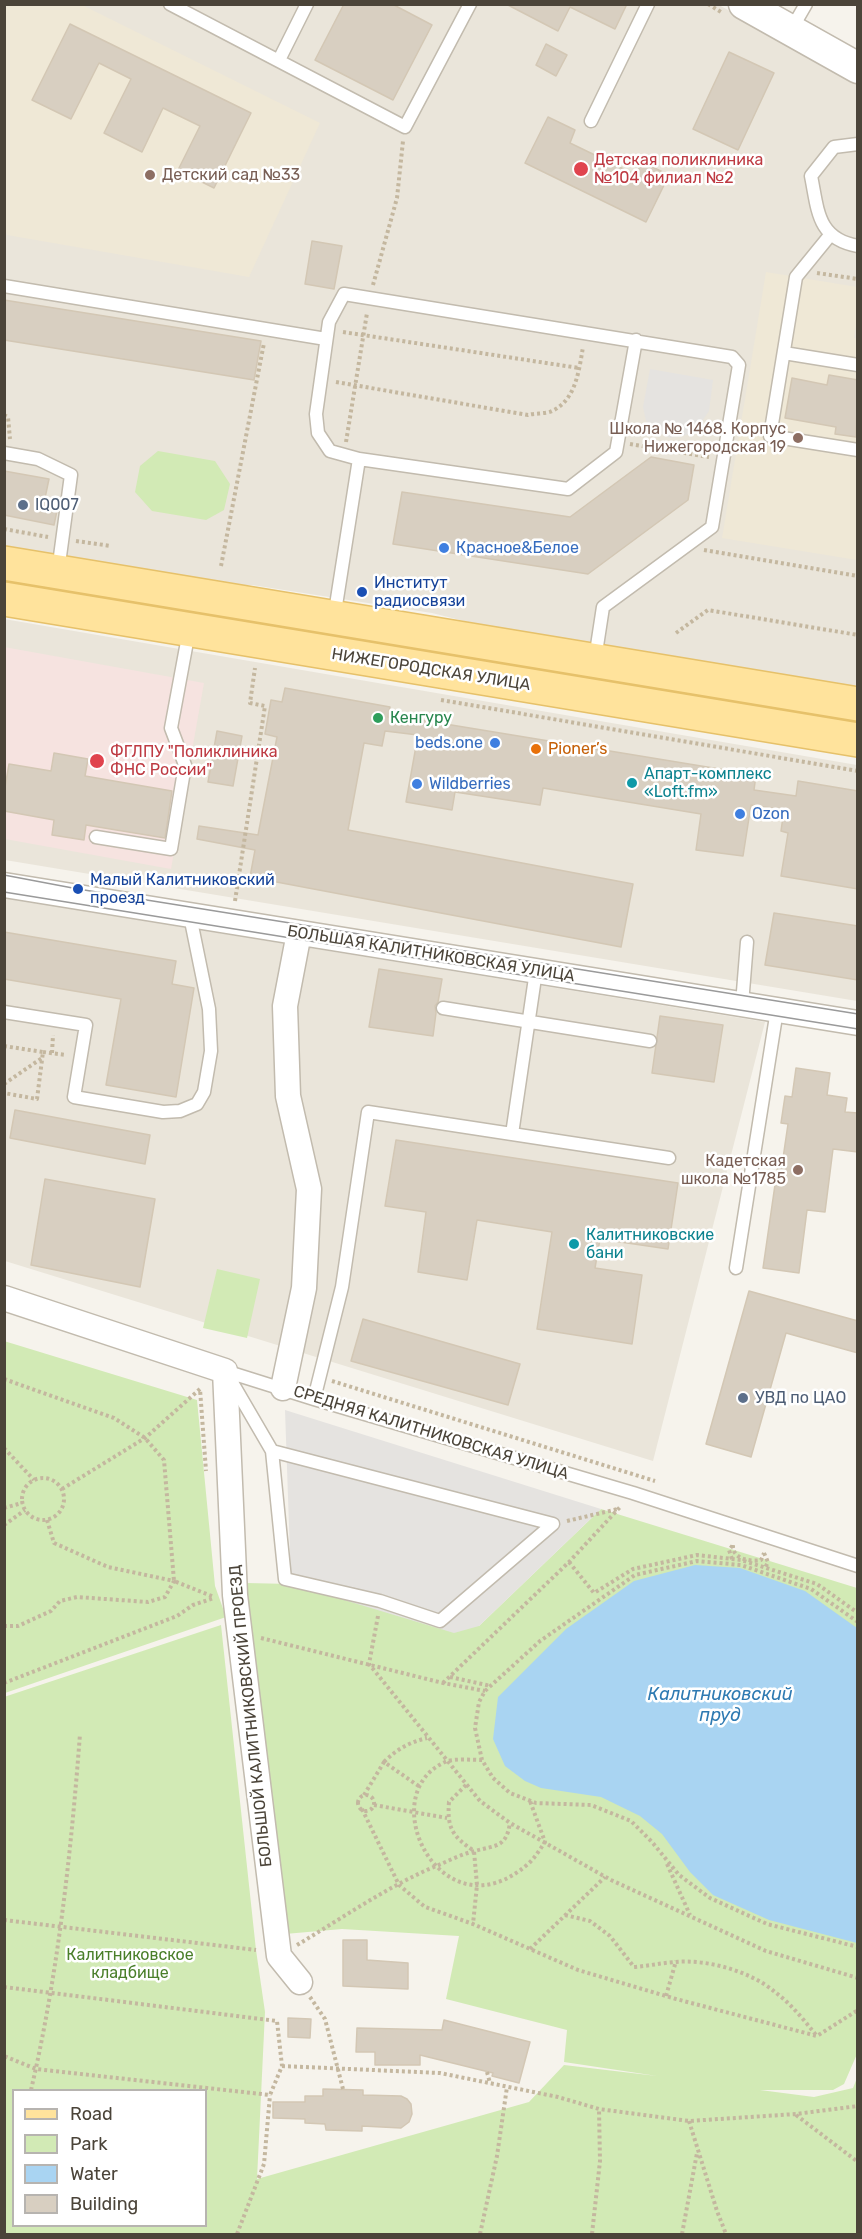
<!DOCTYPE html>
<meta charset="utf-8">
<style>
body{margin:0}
#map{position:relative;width:862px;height:2239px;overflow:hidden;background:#f6f3ec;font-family:Rubik,sans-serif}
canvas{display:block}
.frame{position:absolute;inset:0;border:6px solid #4b4439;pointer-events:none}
.legend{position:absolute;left:12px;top:2089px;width:195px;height:138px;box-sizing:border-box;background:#fff;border:2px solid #b7b4b0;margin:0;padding:8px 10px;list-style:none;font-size:18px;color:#4b4439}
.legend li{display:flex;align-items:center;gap:12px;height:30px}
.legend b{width:30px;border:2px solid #b7b4b0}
</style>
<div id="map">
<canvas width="862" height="2239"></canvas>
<div class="frame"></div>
<ul class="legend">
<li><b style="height:8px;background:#ffe39c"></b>Road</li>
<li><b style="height:16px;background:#d2eab5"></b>Park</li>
<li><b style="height:16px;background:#a9d4f2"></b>Water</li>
<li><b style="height:16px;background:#d8cfc1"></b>Building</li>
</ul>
</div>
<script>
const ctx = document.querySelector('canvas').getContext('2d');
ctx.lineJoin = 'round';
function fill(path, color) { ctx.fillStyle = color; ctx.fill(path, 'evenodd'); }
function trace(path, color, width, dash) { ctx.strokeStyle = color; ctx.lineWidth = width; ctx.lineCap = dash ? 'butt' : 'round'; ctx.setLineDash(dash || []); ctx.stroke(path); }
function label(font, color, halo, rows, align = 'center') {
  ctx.font = font + ' Rubik,sans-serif'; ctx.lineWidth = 5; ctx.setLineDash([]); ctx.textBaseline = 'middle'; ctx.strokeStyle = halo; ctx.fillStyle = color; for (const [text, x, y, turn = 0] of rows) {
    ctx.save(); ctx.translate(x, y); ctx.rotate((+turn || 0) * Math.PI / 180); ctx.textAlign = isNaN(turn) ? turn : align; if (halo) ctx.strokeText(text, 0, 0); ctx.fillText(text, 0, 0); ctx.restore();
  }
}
const residential = new Path2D(`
 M4,5H719L857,82V688L492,628L432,613L252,585H211L5,549Z
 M4,619L857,765V1001L5,860Z
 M4,898L765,1022L653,1461L5,1261Z`);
const education = new Path2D(`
 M4,5H82L320,123L249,277L7,235L4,227Z
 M766,272L857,287V317L854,338L858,339L857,560L722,538Z`);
const medical = new Path2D(`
 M4,647L204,683L171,869L5,839Z`);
const green = new Path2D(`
 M158,451L215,461L230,484L224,510L206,520L152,511L135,492L140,466Z
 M217,1269L260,1279L247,1338L203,1328Z
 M4,1341L197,1400L215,1586L226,1617L5,1693Z
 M601,1509L857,1588V2054L844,2084L833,2090H760L814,2097L853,2088L857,2078V2234H5L4,1697L221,1625L256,1950L265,2012L257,2179L529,2102L564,2065L657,2076L564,2062L567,2030L446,1999L459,1936L342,1929L285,1934L246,1583L291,1584L479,1626ZM14,2090H206V2226H14Z`);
const parking = new Path2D(`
 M650,369L713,380L709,411L698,427L687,435L670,438L655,431L646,421L643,407Z
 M285,1410L601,1509L479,1626L454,1633L291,1584Z`);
const water = new Path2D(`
 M695,1565L740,1568L805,1591L857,1628V1943L769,1920L713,1895L690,1872L662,1834L640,1816L601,1797L541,1788L525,1781L505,1766L493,1739L498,1697L566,1629L634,1581Z`);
const building = new Path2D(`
 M344,4H392L432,25L393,100L315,60Z
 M506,4H627L615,29L570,7L558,31Z
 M70,24L251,113L214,188L178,170L200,126L163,108L142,152L104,133L131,79L99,63L71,119L32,100Z
 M546,44L567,55L556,76L536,65Z
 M729,52L774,73L738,150L693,129Z
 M548,117L575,130L570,143L636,175L642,162L669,175L646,222L525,163Z
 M312,241L342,246L334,289L305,284Z
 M4,300L261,341L254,380L4,340Z
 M829,375L858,380L856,437L835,434L836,427L785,418L792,378L827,385Z
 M651,457L694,465L688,500L588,574L393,544L402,492L570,517Z
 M4,471L49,479L45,498L59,501L54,525L4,515Z
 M285,688L390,707L388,717L421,720L756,775L754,790L796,796L798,781L858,791V889L781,876L788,833L781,831L784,810L751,805L743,856L696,850L701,814L543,788L540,805L455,792L452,810L406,802L418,735L385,731L382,746L364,743L348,830L633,884L621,947L250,877L255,850L197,839L199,826L258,835L277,737L265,734L271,700L282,702Z
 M217,731L242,736L233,786L208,782Z
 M54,753L88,759L85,776L172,791L165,838L86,825L84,840L52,835L54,820L4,811V793L9,764L51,771Z
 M774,913L858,926V980L765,965Z
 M4,932L176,961L172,984L194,988L176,1097L106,1085L121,999L4,979Z
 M379,969L442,979L438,1002L435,1006L436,1013L433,1036L369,1027Z
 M660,1016L723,1025L714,1082L652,1073Z
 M796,1068L830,1073L827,1095L847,1098L845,1112L858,1113V1152L833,1149L825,1212L807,1210L799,1273L763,1268L778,1164L782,1165L788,1124L781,1123L785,1096L792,1097Z
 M15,1110L150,1135L145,1164L10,1138Z
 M396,1140L678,1183L668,1249L600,1239L595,1268L642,1275L632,1344L537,1329L552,1232L477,1220L467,1280L418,1272L426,1212L385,1206Z
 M45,1179L155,1199L140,1287L31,1265Z
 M749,1291L858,1321V1353L786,1333L751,1457L706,1444Z
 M363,1319L520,1364L508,1405L351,1361Z
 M343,1940H367V1960L408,1963V1989L343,1986Z
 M288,2018L311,2019L310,2038L288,2037Z
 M444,2020L530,2042L519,2083L492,2076L493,2073L420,2055V2065H375V2052H356L357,2028L442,2030Z
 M323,2089L363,2090V2095L401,2096L407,2099L411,2104L412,2114L409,2122L401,2128L362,2126V2131L326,2130L325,2124L305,2123V2119L273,2118V2102H305V2096H323Z`);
const path = new Path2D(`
 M708,4L721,12
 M817,273L858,279
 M373,285L397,198L403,141
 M343,332L579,368
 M336,382L528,415C535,413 546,414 552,411C576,400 579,370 583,347
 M4,415L8,417L10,439
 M346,442L367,313
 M630,444L709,457
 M4,529L48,537
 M76,541L111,546
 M704,550L858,576
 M221,566L264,343
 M676,633L708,610L858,635
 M441,700L858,771
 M235,901L265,706L250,703L255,668
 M4,1046L43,1052L37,1099L4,1093
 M43,1052L66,1055
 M52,1053L53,1035
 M4,1084L42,1058
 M4,1379L114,1418L145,1438L164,1460L174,1581L214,1597
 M332,1381L655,1481
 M4,1448L34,1480
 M22 1499a21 21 0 1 1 42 0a21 21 0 1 1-42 0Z
 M62,1489L145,1438L200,1389L206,1471
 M4,1508L22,1503
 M567,1521L618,1509
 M4,1525L25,1510
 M733,1545C732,1559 750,1562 761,1560L764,1553
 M764,1553L768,1562L765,1568
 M732,1559L729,1550L733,1545
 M569,1562L594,1593L633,1569L697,1555L741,1560L817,1584L858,1613
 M378,1616L369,1664L480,1801L510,1823L611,1880L766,1951L858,1978
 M858,1622L811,1589L741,1565L697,1561L635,1575L540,1641L485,1691L479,1702L475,1728L482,1760L493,1778L510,1793L536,1803L591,1805L631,1821L652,1842L679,1875L710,1898L767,1924L858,1947
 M4,1626H18L51,1611L60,1601L77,1597L148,1602L165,1597L174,1581L108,1567L54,1543L47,1520
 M261,1638L443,1683L485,1691
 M450,1677L491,1686
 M4,1683L177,1616L193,1605L214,1598
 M443,1683L569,1562L621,1506
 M482,1760C471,1760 455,1758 445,1762C371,1795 442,1939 528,1864C535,1858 540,1849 545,1842L530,1801
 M384,1762C397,1749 410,1742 427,1738
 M466,1785L449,1802C447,1828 452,1836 474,1851L477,1885L473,1924
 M364,1795L384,1762L420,1787
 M358 1803a8 8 0 1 1 16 0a8 8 0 1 1-16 0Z
 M374,1805L447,1818
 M362,1809L399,1885L425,1907L473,1924L578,1970L676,1999L817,2036L858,2010
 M667,1864L690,1915
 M565,1915L590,1921L610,1936L634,1967C648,1966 661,1963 675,1962C707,1959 750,1971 775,1992C791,2004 804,2020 816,2035
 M4,1920L256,1950
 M297,1945C344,1917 391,1884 441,1864C452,1859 465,1853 475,1851C496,1845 506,1848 510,1823
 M530,1949L605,1877
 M4,1987L277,2021L282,2066L270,2095L36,2069L4,2056
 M666,1996L676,1961
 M310,1997L325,2019L343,2089
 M282,2066L440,2073L558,2097L599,2109L689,2121L796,2114L858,2106
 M487,2072L490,2083
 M31,2090C58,1974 71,1853 80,1734
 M796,2115L858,2162
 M689,2121L717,2211L726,2234
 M237,2234L264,2164L270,2095
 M480,2234L497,2156L507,2087
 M592,2234L600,2161L599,2109
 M682,2234L697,2153`);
const service = new Path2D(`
 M170,4L405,127L470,4
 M791,30L806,4
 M279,60L307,4
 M591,121L648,4
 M858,144L834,147L811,176C818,210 817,239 858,246
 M831,234L796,277L770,436L858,450
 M4,286L326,339
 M784,353L858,365
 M4,453L38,459L71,475L58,571
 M359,459L568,489L616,452L636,340
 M334,618L359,459L330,451L318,433L316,414L329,322L344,294L732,357L739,365L712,527L603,607L595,659
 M96,837L171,849L185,765L171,728L189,631
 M742,1004L747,942
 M443,1008L650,1041
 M4,1012L86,1025L74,1097L163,1112L180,1111L197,1104L204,1092L211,1051L209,1009L190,916
 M512,1134L536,971
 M736,1268L777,1010
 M225,1371L314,1399L633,1493L858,1566
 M230,1379L272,1451L285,1579L380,1601L440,1621L553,1524L272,1451
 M314,1399L342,1287L368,1112L669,1158`);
const minor = new Path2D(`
 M4,885L858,1023
 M4,1298L225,1371L235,1595L279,1956L300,1982
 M283,1388L304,1288L309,1189L288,1096L285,1006L299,933`);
const tertiary = new Path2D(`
 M744,4L858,68`);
const primary = new Path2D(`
 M4,563L858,704
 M4,599L858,740`);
const tram = new Path2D(`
 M4,875L78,889L858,1014
 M4,892L858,1029`);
const markers = [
 [581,169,8,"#e0444e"],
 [150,175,6,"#8d6e63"],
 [798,438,6,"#8d6e63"],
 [23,505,6,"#5c6f8a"],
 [444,548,6,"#3f7fe0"],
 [362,592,6,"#1a4fb4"],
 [378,718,6,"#2e9e5b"],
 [495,743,6,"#3f7fe0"],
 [536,749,6,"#e8710a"],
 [97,761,8,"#e0444e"],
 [632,783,6,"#0f9aa8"],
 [417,784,6,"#3f7fe0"],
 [740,814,6,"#3f7fe0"],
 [78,889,6,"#1a4fb4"],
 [798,1170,6,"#8d6e63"],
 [574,1244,6,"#0f9aa8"],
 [743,1398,6,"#5c6f8a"]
];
const healthNames = [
 ["Детская поликлиника",594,160],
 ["№104 филиал №2",594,178],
 ["ФГЛПУ \"Поликлиника",110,752],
 ["ФНС России\"",110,770]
];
const educationNames = [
 ["Детский сад №33",162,175,"left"],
 ["Школа № 1468. Корпус",786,429],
 ["Нижегородская 19",786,447],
 ["Кадетская",786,1161],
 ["школа №1785",786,1179]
];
const serviceNames = [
 ["IQ007",35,505],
 ["УВД по ЦАО",755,1398]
];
const shopNames = [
 ["Красное&Белое",456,548],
 ["beds.one",483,743,"right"],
 ["Wildberries",429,784],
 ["Ozon",752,814]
];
const transitNames = [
 ["Институт",374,583],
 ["радиосвязи",374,601],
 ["Малый Калитниковский",90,880],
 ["проезд",90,898]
];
const streetNames = [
 ["НИЖЕГОРОДСКАЯ УЛИЦА",431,670,9],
 ["БОЛЬШАЯ КАЛИТНИКОВСКАЯ УЛИЦА",431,954,9],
 ["СРЕДНЯЯ КАЛИТНИКОВСКАЯ УЛИЦА",431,1433,17],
 ["БОЛЬШОЙ КАЛИТНИКОВСКИЙ ПРОЕЗД",251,1716,-96]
];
const leisureNames = [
 ["Кенгуру",390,718]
];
const foodNames = [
 ["Pioner’s",548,749]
];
const cultureNames = [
 ["Апарт-комплекс",644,774],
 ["«Loft.fm»",644,792],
 ["Калитниковские",586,1235],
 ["бани",586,1253]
];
const parkNames = [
 ["Калитниковское",130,1955],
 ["кладбище",130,1973]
];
const waterNames = [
 ["Калитниковский",720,1695],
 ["пруд",720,1716]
];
fill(residential, '#eae5da');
fill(education, '#efe8d6');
fill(medical, '#f6e3e0');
fill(green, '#d2eab5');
fill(parking, '#e5e3e0');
fill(water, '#a9d4f2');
fill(building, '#d8cfc1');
trace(building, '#d3c7b4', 1.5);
trace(service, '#c2bbae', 15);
trace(minor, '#c2bbae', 27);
trace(tertiary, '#c2bbae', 33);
trace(primary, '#e6c16a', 36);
trace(path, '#c4b79f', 4, [3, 3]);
trace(service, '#fff', 12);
trace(minor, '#fff', 24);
trace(tertiary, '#fff', 30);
trace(primary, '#ffe39c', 33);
trace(tram, '#9a9a9a', 1.5);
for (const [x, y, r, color] of markers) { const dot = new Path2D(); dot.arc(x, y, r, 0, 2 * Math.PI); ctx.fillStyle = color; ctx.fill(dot); trace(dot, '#fff', 2); }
label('16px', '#be3a42', '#fff', healthNames, 'left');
label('16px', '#785e54', '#fff', educationNames, 'right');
label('16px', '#4e5e75', '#fff', serviceNames, 'left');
label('16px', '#366cbe', '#fff', shopNames, 'left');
label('16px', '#164399', '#fff', transitNames, 'left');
label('16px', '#4b4439', '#fff', streetNames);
label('16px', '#27864d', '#fff', leisureNames, 'left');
label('16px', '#c56008', '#fff', foodNames, 'left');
label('16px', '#0d838f', '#fff', cultureNames, 'left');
label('16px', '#4a7f2a', '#fff', parkNames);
label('italic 18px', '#2e7ab2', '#fff', waterNames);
</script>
